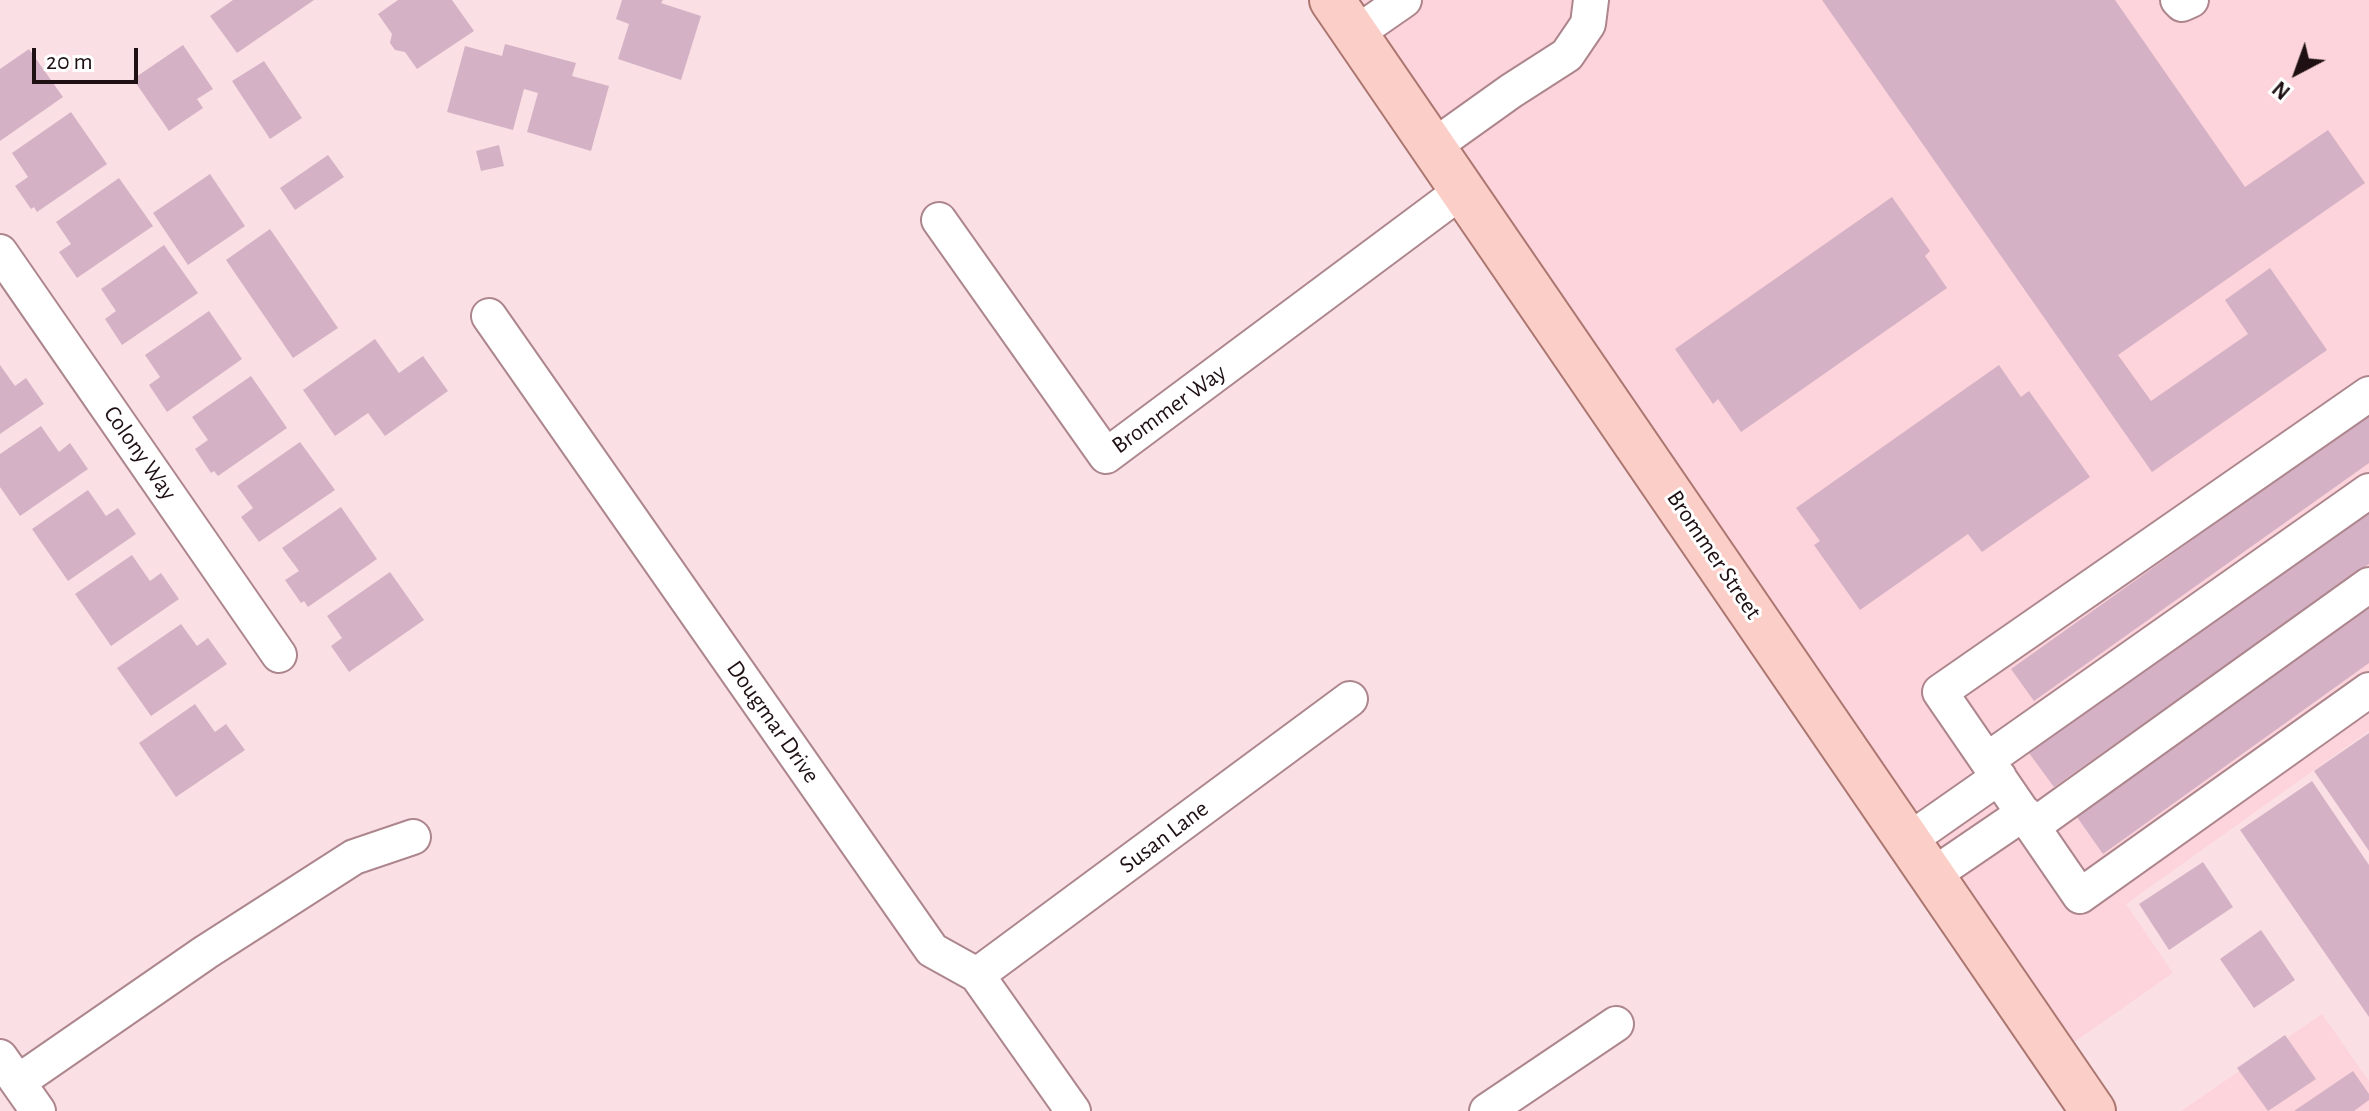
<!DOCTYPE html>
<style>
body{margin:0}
#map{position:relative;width:2369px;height:1111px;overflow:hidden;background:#fae0e5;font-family:"Alegreya Sans",sans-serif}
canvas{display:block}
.north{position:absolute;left:2257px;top:32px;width:80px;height:80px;-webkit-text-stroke:6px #fff;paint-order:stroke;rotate:221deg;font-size:22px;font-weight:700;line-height:32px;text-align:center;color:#1e1013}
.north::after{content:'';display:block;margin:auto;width:28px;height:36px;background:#1e1013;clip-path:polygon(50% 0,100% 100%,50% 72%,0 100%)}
.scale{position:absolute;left:32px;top:48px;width:106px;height:36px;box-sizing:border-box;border:4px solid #1e1013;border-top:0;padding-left:10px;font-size:24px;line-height:28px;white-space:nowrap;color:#1e1013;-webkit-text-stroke:6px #fff;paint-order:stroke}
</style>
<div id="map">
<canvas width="2369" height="1111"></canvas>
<div class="north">N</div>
<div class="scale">20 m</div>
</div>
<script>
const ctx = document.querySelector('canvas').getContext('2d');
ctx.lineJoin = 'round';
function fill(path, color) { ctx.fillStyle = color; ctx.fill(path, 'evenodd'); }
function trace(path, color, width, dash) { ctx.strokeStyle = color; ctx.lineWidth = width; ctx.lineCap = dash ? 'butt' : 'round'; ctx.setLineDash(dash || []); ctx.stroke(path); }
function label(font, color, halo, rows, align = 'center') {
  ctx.font = font + ' "Alegreya Sans",sans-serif'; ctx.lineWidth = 6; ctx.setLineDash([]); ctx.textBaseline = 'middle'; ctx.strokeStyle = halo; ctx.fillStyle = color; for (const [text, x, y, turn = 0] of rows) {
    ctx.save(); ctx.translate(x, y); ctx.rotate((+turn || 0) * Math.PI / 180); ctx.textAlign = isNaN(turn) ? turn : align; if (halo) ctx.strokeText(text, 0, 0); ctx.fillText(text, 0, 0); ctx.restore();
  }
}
const built = new Path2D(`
 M1325,0H2369V731L2126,904L2173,973L2060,1052Z
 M2322,1014L2369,1081V1111H2181Z`);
const building = new Path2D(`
 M233,0H314L237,53L210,16Z
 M398,0H452L474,31L417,69L405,52L395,50L390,43L392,34L378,14Z
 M622,0H663L661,3L701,16L681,80L618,59L629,24L616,19Z
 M1822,0H2115L2245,187L2328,130L2365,183L2118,355L2151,401L2248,334L2225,300L2270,268L2327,350L2152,472Z
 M505,44L576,63L572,76L609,86L591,151L527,132L538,93L524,89L513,130L447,112L465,46L502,56Z
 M183,45L213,89L197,99L203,108L169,131L133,79Z
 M29,49L63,97L0,141V69Z
 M264,61L302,118L270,139L232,81Z
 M71,112L107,164L37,212L34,207L31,209L15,186L28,177L12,153Z
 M499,145L504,166L481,171L476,151Z
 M328,155L344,177L295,210L280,188Z
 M210,174L245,226L188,265L153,213Z
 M119,178L153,226L77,278L59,252L71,244L56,222Z
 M1892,197L1930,251L1925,256L1947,288L1741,432L1718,399L1713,404L1675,349Z
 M270,229L338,328L293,358L226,260Z
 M164,245L198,293L122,345L105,319L116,311L101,289Z
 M209,311L242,359L167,412L149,385L160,377L145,355Z
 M375,339L399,373L423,356L448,391L385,436L368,413L335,436L303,390Z
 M0,365L15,386L26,378L44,404L0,434Z
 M1999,365L2021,397L2029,391L2090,477L1982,552L1968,534L1860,610L1814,545L1820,541L1796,508Z
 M251,376L287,428L218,476L214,471L211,473L195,449L208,440L192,417Z
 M2369,414V463L2034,701L2011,669Z
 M41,426L59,452L70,443L88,469L20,516L0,487V454Z
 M300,442L335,490L259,542L241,517L253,508L237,486Z
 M88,490L106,516L118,508L136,534L68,581L32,529Z
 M2369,506V564L2054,787L2026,749Z
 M341,507L377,559L308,607L304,601L301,603L285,580L299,571L282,548Z
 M132,555L150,581L161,573L179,599L111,646L75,594Z
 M390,572L424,620L349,672L331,646L342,638L327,616Z
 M2369,595V663L2103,854L2072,810Z
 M181,624L197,646L208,638L227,664L151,716L117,668Z
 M195,704L215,732L226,724L245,750L176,797L139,743Z
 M2369,733V851L2314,771Z
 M2312,781L2369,865V1017L2240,830Z
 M2203,862L2233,907L2169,950L2139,904Z
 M2261,930L2295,980L2254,1008L2220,959Z
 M2285,1035L2316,1079L2268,1111L2237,1068Z
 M2353,1071L2369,1094V1100L2354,1111H2294Z`);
const minor = new Path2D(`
 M2178,0L2182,4L2191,0
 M1355,34L1404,0
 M1434,146L1511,91L1567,55L1588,24L1591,0
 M939,220L1106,456L1464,189
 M0,252L279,655
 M489,316L932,950L977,975L1073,1111
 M2369,394L1940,692L2080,896L2369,690
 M1987,760L2369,491
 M2033,826L2369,585
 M1909,840L1999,777
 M1933,875L2024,813
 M977,975L1350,699
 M0,1057L38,1111
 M18,1082L206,952L354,857L413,837
 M1487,1111L1616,1024`);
const major = new Path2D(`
 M1332,0L2093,1111`);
const streetNames = [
 ["Brommer Way",1169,409,-36],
 ["Colony Way",140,453,55],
 ["Brommer Street",1714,555,56],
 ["Dougmar Drive",773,722,55],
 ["Susan Lane",1164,837,-37]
];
fill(built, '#fdd4db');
fill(building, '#d4b1c4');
trace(minor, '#ad868d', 38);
trace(major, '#ac7670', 48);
trace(minor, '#fff', 34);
trace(major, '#fbcec7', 44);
label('24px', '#1e1013', '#fff', streetNames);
</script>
